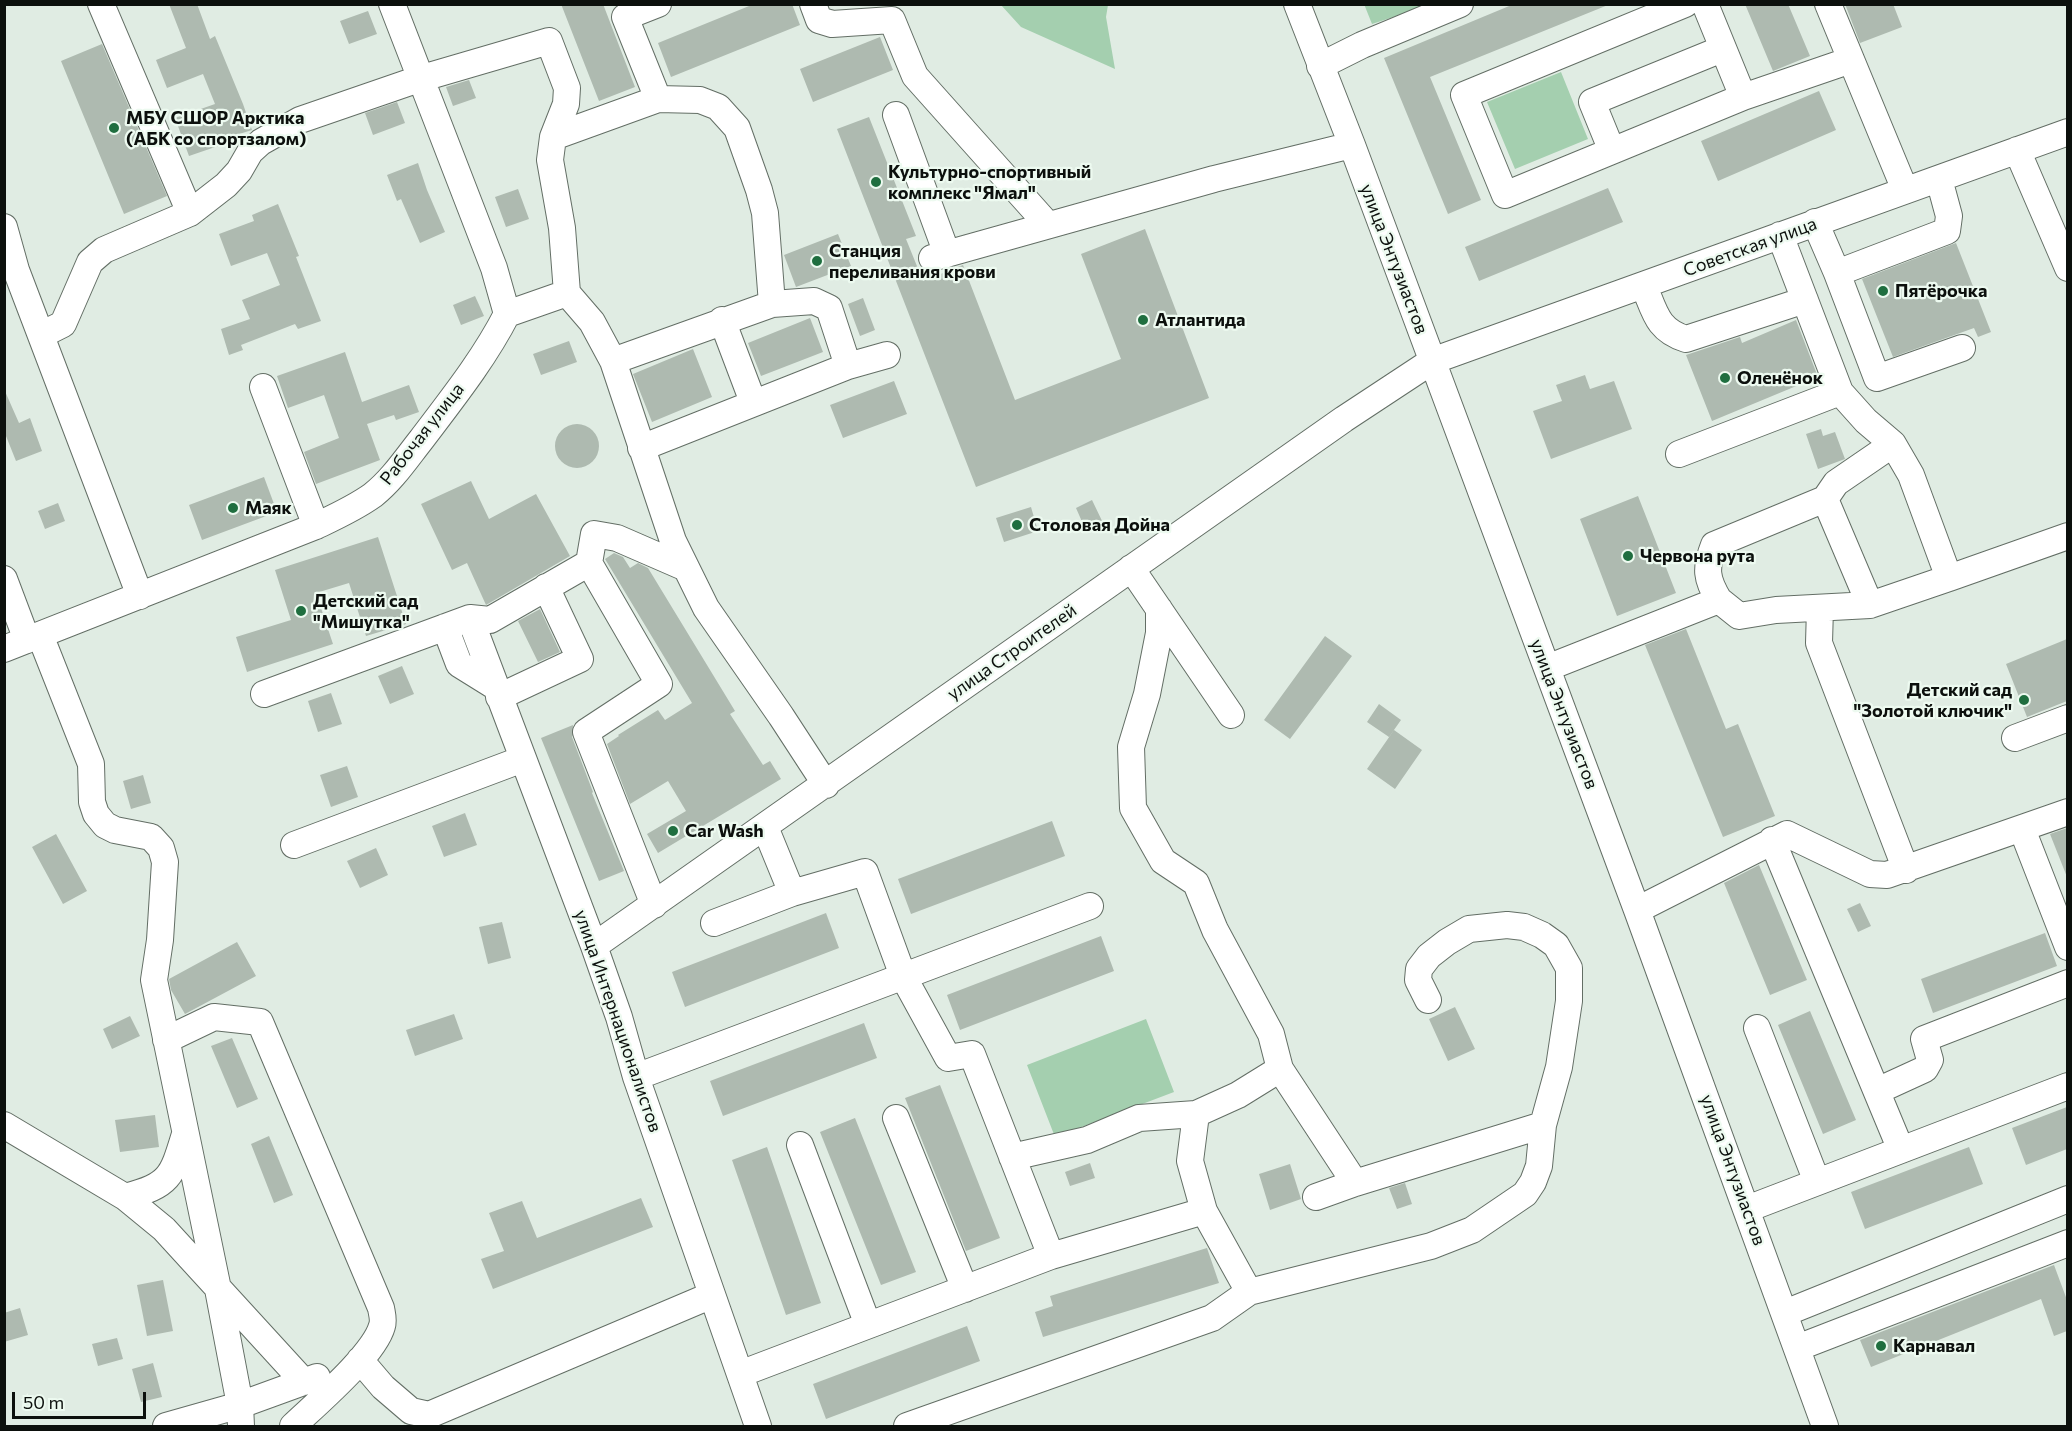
<!DOCTYPE html>
<meta charset="utf-8">
<style>
body{margin:0}
#map{position:relative;width:2072px;height:1431px;overflow:hidden;background:#e0ece3;font-family:Commissioner,sans-serif}
canvas{display:block}
.frame{position:absolute;inset:0;border:6px solid #0c100d;pointer-events:none}
.scale{position:absolute;left:12px;top:1392px;width:134px;height:27px;box-sizing:border-box;border:3px solid #0c100d;border-top:0;padding-left:8px;font-size:18px;line-height:21px;white-space:nowrap;color:#0c100d;-webkit-text-stroke:4px #edfaf0;paint-order:stroke}
</style>
<div id="map">
<canvas width="2072" height="1431"></canvas>
<div class="frame"></div>
<div class="scale">50 m</div>
</div>
<script>
const ctx = document.querySelector('canvas').getContext('2d');
ctx.lineJoin = 'round';
function fill(path, color) { ctx.fillStyle = color; ctx.fill(path, 'evenodd'); }
function trace(path, color, width, dash) { ctx.strokeStyle = color; ctx.lineWidth = width; ctx.lineCap = dash ? 'butt' : 'round'; ctx.setLineDash(dash || []); ctx.stroke(path); }
function label(font, color, halo, rows, align = 'center') {
  ctx.font = font + ' Commissioner,sans-serif'; ctx.lineWidth = 4.5; ctx.setLineDash([]); ctx.textBaseline = 'middle'; ctx.strokeStyle = halo; ctx.fillStyle = color; for (const [text, x, y, turn = 0] of rows) {
    ctx.save(); ctx.translate(x, y); ctx.rotate((+turn || 0) * Math.PI / 180); ctx.textAlign = isNaN(turn) ? turn : align; if (halo) ctx.strokeText(text, 0, 0); ctx.fillText(text, 0, 0); ctx.restore();
  }
}
const green = new Path2D(`
 M1364,4L1430,5L1372,24Z
 M1001,5H1108L1106,17L1115,69L1021,27Z
 M1561,72L1588,139L1515,169L1487,102Z
 M1146,1019L1174,1092L1055,1137L1027,1065Z`);
const building = new Path2D(`
 M169,4H197L210,39L215,36L243,104L252,130L220,140L221,145L189,156L175,118L215,104L203,74L167,88L156,60L186,48Z
 M561,4H603L635,87L599,101Z
 M754,4H792L800,25L671,77L658,43Z
 M1514,4L1608,5L1430,77L1481,200L1448,214L1384,58Z
 M1745,4H1788L1810,56L1773,71Z
 M1845,4H1893L1902,27L1860,43Z
 M368,11L377,34L349,44L340,21Z
 M880,37L893,70L813,102L800,69Z
 M102,44L167,196L124,214L61,61Z
 M469,80L476,98L453,106L446,87Z
 M1819,91L1836,130L1718,181L1701,141Z
 M397,102L405,123L373,135L365,113Z
 M869,117L916,236L906,239L923,281L963,265L1015,400L1121,359L1081,254L1145,229L1209,398L976,487L837,129Z
 M418,163L427,190L445,232L420,243L401,199L397,201L387,175Z
 M1608,188L1623,222L1479,281L1465,247Z
 M518,189L529,219L506,227L495,197Z
 M278,204L299,256L296,257L321,321L298,329L295,324L241,345L243,350L229,355L221,329L250,319L242,300L280,285L267,253L231,266L219,234L254,221L252,215Z
 M838,234L851,266L796,287L784,255Z
 M1956,243L1991,332L1978,337L1974,328L1893,357L1862,279Z
 M475,296L484,316L461,325L453,305Z
 M863,298L875,330L860,336L848,304Z
 M810,318L823,352L761,376L748,343Z
 M1796,320L1818,377L1712,421L1686,355L1740,337L1742,343Z
 M569,341L577,362L541,375L533,354Z
 M693,349L712,397L652,422L633,374Z
 M345,352L362,402L409,385L419,412L396,420L394,415L367,424L380,460L316,484L304,452L339,438L324,395L288,408L277,376Z
 M1585,375L1590,389L1614,381L1632,429L1551,459L1533,411L1562,401L1556,385Z
 M894,381L907,414L843,438L830,405Z
 M4,389L19,423L30,418L42,451L16,461L4,431Z
 M555 446a22 22 0 1 1 44 0a22 22 0 1 1-44 0Z
 M1821,429L1823,436L1835,432L1845,459L1818,469L1806,434Z
 M264,477L277,512L202,540L189,505Z
 M471,481L489,519L536,494L570,556L486,605L467,563L452,570L421,504Z
 M1638,496L1676,593L1617,616L1580,519Z
 M1092,500L1104,525L1087,533L1076,508Z
 M58,503L65,521L45,529L38,511Z
 M1031,507L1038,531L1004,542L996,518Z
 M378,537L406,624L366,636L349,583L316,593L333,644L247,672L236,637L291,620L275,570Z
 M614,553L623,557L630,568L638,563L648,568L735,711L730,714L763,765L770,761L781,779L658,853L647,834L686,811L668,781L630,804L607,744L619,736L618,735L658,710L665,720L692,703L605,559Z
 M540,609L560,652L538,662L518,621Z
 M1686,629L1726,729L1738,724L1775,816L1723,837L1645,645Z
 M1325,636L1352,656L1290,739L1264,720Z
 M2067,639V701L2027,717L2006,664Z
 M402,666L414,694L390,704L378,676Z
 M331,693L342,724L318,732L308,701Z
 M1379,704L1401,720L1389,737L1367,722Z
 M573,725L572,737L593,792L592,793L624,871L599,881L541,738Z
 M1394,730L1422,750L1395,789L1367,769Z
 M347,766L358,797L331,807L320,775Z
 M143,775L151,803L131,809L123,781Z
 M465,813L477,845L444,857L432,826Z
 M1052,821L1065,856L911,914L898,879Z
 M2067,828V877L2050,834Z
 M56,834L87,891L63,904L32,847Z
 M376,848L388,875L360,888L347,861Z
 M1759,865L1807,980L1770,995L1724,883Z
 M1860,903L1871,926L1858,932L1847,909Z
 M826,913L839,948L685,1007L672,972Z
 M502,922L511,958L488,964L479,927Z
 M2045,933L2057,966L1933,1013L1921,979Z
 M1101,936L1114,971L960,1030L947,995Z
 M237,942L256,976L185,1014L171,990L169,979Z
 M1455,1007L1475,1049L1448,1061L1429,1019Z
 M1810,1011L1856,1120L1823,1134L1778,1025Z
 M454,1014L463,1039L415,1056L406,1030Z
 M130,1016L140,1036L112,1049L103,1029Z
 M864,1023L877,1058L723,1116L710,1081Z
 M232,1038L258,1099L237,1108L211,1046Z
 M940,1085L1000,1238L966,1251L905,1098Z
 M2067,1107V1149L2026,1165L2012,1128Z
 M155,1115L159,1147L120,1152L115,1120Z
 M855,1118L916,1272L881,1285L820,1132Z
 M269,1136L293,1195L274,1203L251,1144Z
 M767,1147L821,1303L786,1315L732,1160Z
 M1969,1147L1983,1184L1865,1229L1851,1192Z
 M1090,1163L1095,1178L1070,1186L1065,1172Z
 M1290,1164L1301,1199L1270,1210L1259,1174Z
 M1405,1183L1412,1204L1397,1209L1389,1188Z
 M641,1198L653,1227L493,1289L481,1259L504,1251L489,1213L522,1201L537,1238Z
 M1207,1248L1219,1283L1043,1337L1035,1312L1053,1306L1050,1296Z
 M2054,1265L2067,1300V1331L2054,1336L2041,1299L1871,1367L1860,1340Z
 M163,1280L173,1331L147,1336L137,1285Z
 M20,1308L28,1335L4,1342V1313Z
 M967,1326L980,1361L826,1419L813,1384Z
 M117,1338L123,1359L98,1366L92,1344Z
 M153,1363L162,1397L141,1402L132,1369Z`);
const minor = new Path2D(`
 M101,4L190,213
 M658,4L625,17L658,99
 M813,4L819,20L832,24L892,20L915,76L1048,225
 M1297,4L1352,145L1637,910L1825,1426
 M1685,4L1464,95L1505,195L1743,97
 M1705,4L1743,97L1851,60
 M1828,4L1905,190
 M1320,66L1362,45L1460,4
 M896,115L947,254
 M553,137L658,99L700,100L718,107L737,128L759,190L765,213L772,304
 M2017,150L2068,268
 M1612,151L1592,102L1722,49
 M1815,222L1837,273L1947,231L1949,216L1939,179
 M4,227L16,270L140,596
 M1780,235L1840,392L1866,421L1893,444L1911,475L1949,578L2068,536
 M932,258L1214,179L1352,145
 M1837,273L1877,378L1962,348
 M1644,286C1655,312 1657,330 1686,339L1805,300
 M507,314L567,293L592,322L613,361L673,541L706,608L781,716L826,785
 M722,320L753,402
 M41,335L63,324L90,262L104,250L190,213L226,185L239,171L250,152L261,142L300,120L419,79L549,41L567,88L566,104L553,137L550,160L562,228L567,293
 M613,361L772,304L814,301L829,308L848,366L641,448
 M848,366L887,355
 M263,387L316,526
 M1679,454L1840,392
 M1825,499L1870,605L1949,578
 M589,563L659,684L586,732L654,905
 M1131,568L1231,715
 M4,579L27,640
 M1719,600L1739,616L1776,610L1870,605
 M1820,608L1819,643L1906,870
 M1159,609V633L1147,694L1131,747L1133,808L1163,861L1196,883L1215,930L1271,1034L1280,1069L1355,1183
 M470,618L594,946L619,1017L636,1077L758,1426
 M445,627L459,664L496,687
 M40,635L91,764L92,802L96,814L105,825L115,830L151,837L161,848L165,862L160,940L154,980L218,1289L240,1405L241,1426
 M4,649L316,526C335,517 355,508 373,495C392,480 406,459 421,440C452,399 484,359 507,314L494,268L392,4
 M1547,668L1719,600C1706,579 1705,568 1714,545L1825,499L1836,483L1893,444
 M264,694L470,618L490,620L589,563L594,534L617,538L686,568
 M499,697L580,659L546,587
 M2015,738L2068,718
 M765,827L792,893
 M2022,829L2068,947
 M1772,840L1901,1150
 M294,845L523,759
 M1637,910L1787,834L1870,874L1887,875L2068,812
 M714,923L792,893L865,872L903,976L948,1058L972,1054L1051,1256
 M594,946L1344,419L1432,361L2068,132
 M1757,1028L1817,1182
 M166,1040L214,1017L260,1022L381,1308C382,1314 384,1320 382,1326C374,1355 316,1404 293,1426
 M636,1077L1090,906
 M1877,1091L1925,1069L1930,1060L1924,1039L2068,983
 M1196,1114L1190,1161L1204,1211L1249,1292
 M896,1118L965,1289
 M4,1125L125,1197L164,1229L304,1382
 M800,1145L868,1325
 M1012,1157L1087,1140L1139,1118L1196,1114L1238,1095L1280,1069
 M125,1197C170,1185 172,1177 185,1134
 M1316,1197L1355,1183L1543,1125
 M1747,1209L2068,1086
 M1785,1313L2068,1199
 M1797,1348L2068,1243
 M360,1360L383,1387L411,1411L429,1415L712,1295
 M740,1374L1051,1256L1204,1211
 M166,1426L240,1405L317,1377
 M907,1426L1212,1318L1249,1292L1431,1246L1472,1230L1525,1194L1533,1182L1539,1166L1543,1125L1559,1067L1569,1001V968L1556,945L1542,935L1524,927L1507,925L1469,929L1447,942L1429,956L1419,969L1418,980L1428,1000`);
const markers = [
 [114,128,6,"#1f6e3f"],
 [876,182,6,"#1f6e3f"],
 [817,261,6,"#1f6e3f"],
 [1883,291,6,"#1f6e3f"],
 [1143,320,6,"#1f6e3f"],
 [1725,378,6,"#1f6e3f"],
 [233,508,6,"#1f6e3f"],
 [1017,525,6,"#1f6e3f"],
 [1628,556,6,"#1f6e3f"],
 [301,611,6,"#1f6e3f"],
 [2024,700,6,"#1f6e3f"],
 [673,831,6,"#1f6e3f"],
 [1881,1346,6,"#1f6e3f"]
];
const poiNames = [
 ["МБУ СШОР Арктика",126,118],
 ["(АБК со спортзалом)",126,139],
 ["Культурно-спортивный",888,172],
 ["комплекс \"Ямал\"",888,193],
 ["Станция",829,251],
 ["переливания крови",829,272],
 ["Пятёрочка",1895,291],
 ["Атлантида",1155,320],
 ["Оленёнок",1737,378],
 ["Маяк",245,508],
 ["Столовая Дойна",1029,525],
 ["Червона рута",1640,556],
 ["Детский сад",313,601],
 ["\"Мишутка\"",313,622],
 ["Детский сад",2012,690,"right"],
 ["\"Золотой ключик\"",2012,711,"right"],
 ["Car Wash",685,831],
 ["Карнавал",1893,1346]
];
const streetNames = [
 ["Советская улица",1750,247,-20],
 ["улица Энтузиастов",1394,259,69],
 ["Рабочая улица",422,434,-52],
 ["улица Строителей",1012,652,-35],
 ["улица Энтузиастов",1564,714,69],
 ["улица Интернационалистов",618,1021,71],
 ["улица Энтузиастов",1733,1170,70]
];
fill(green, '#a4cfaf');
fill(building, '#aebab0');
trace(minor, '#636e65', 28);
trace(minor, '#fff', 26);
for (const [x, y, r, color] of markers) { const dot = new Path2D(); dot.arc(x, y, r, 0, 2 * Math.PI); ctx.fillStyle = color; ctx.fill(dot); trace(dot, '#edfaf0', 2); }
label('bold 18px', '#0c100d', '#edfaf0', poiNames, 'left');
label('18px', '#0c100d', '#edfaf0', streetNames);
</script>
